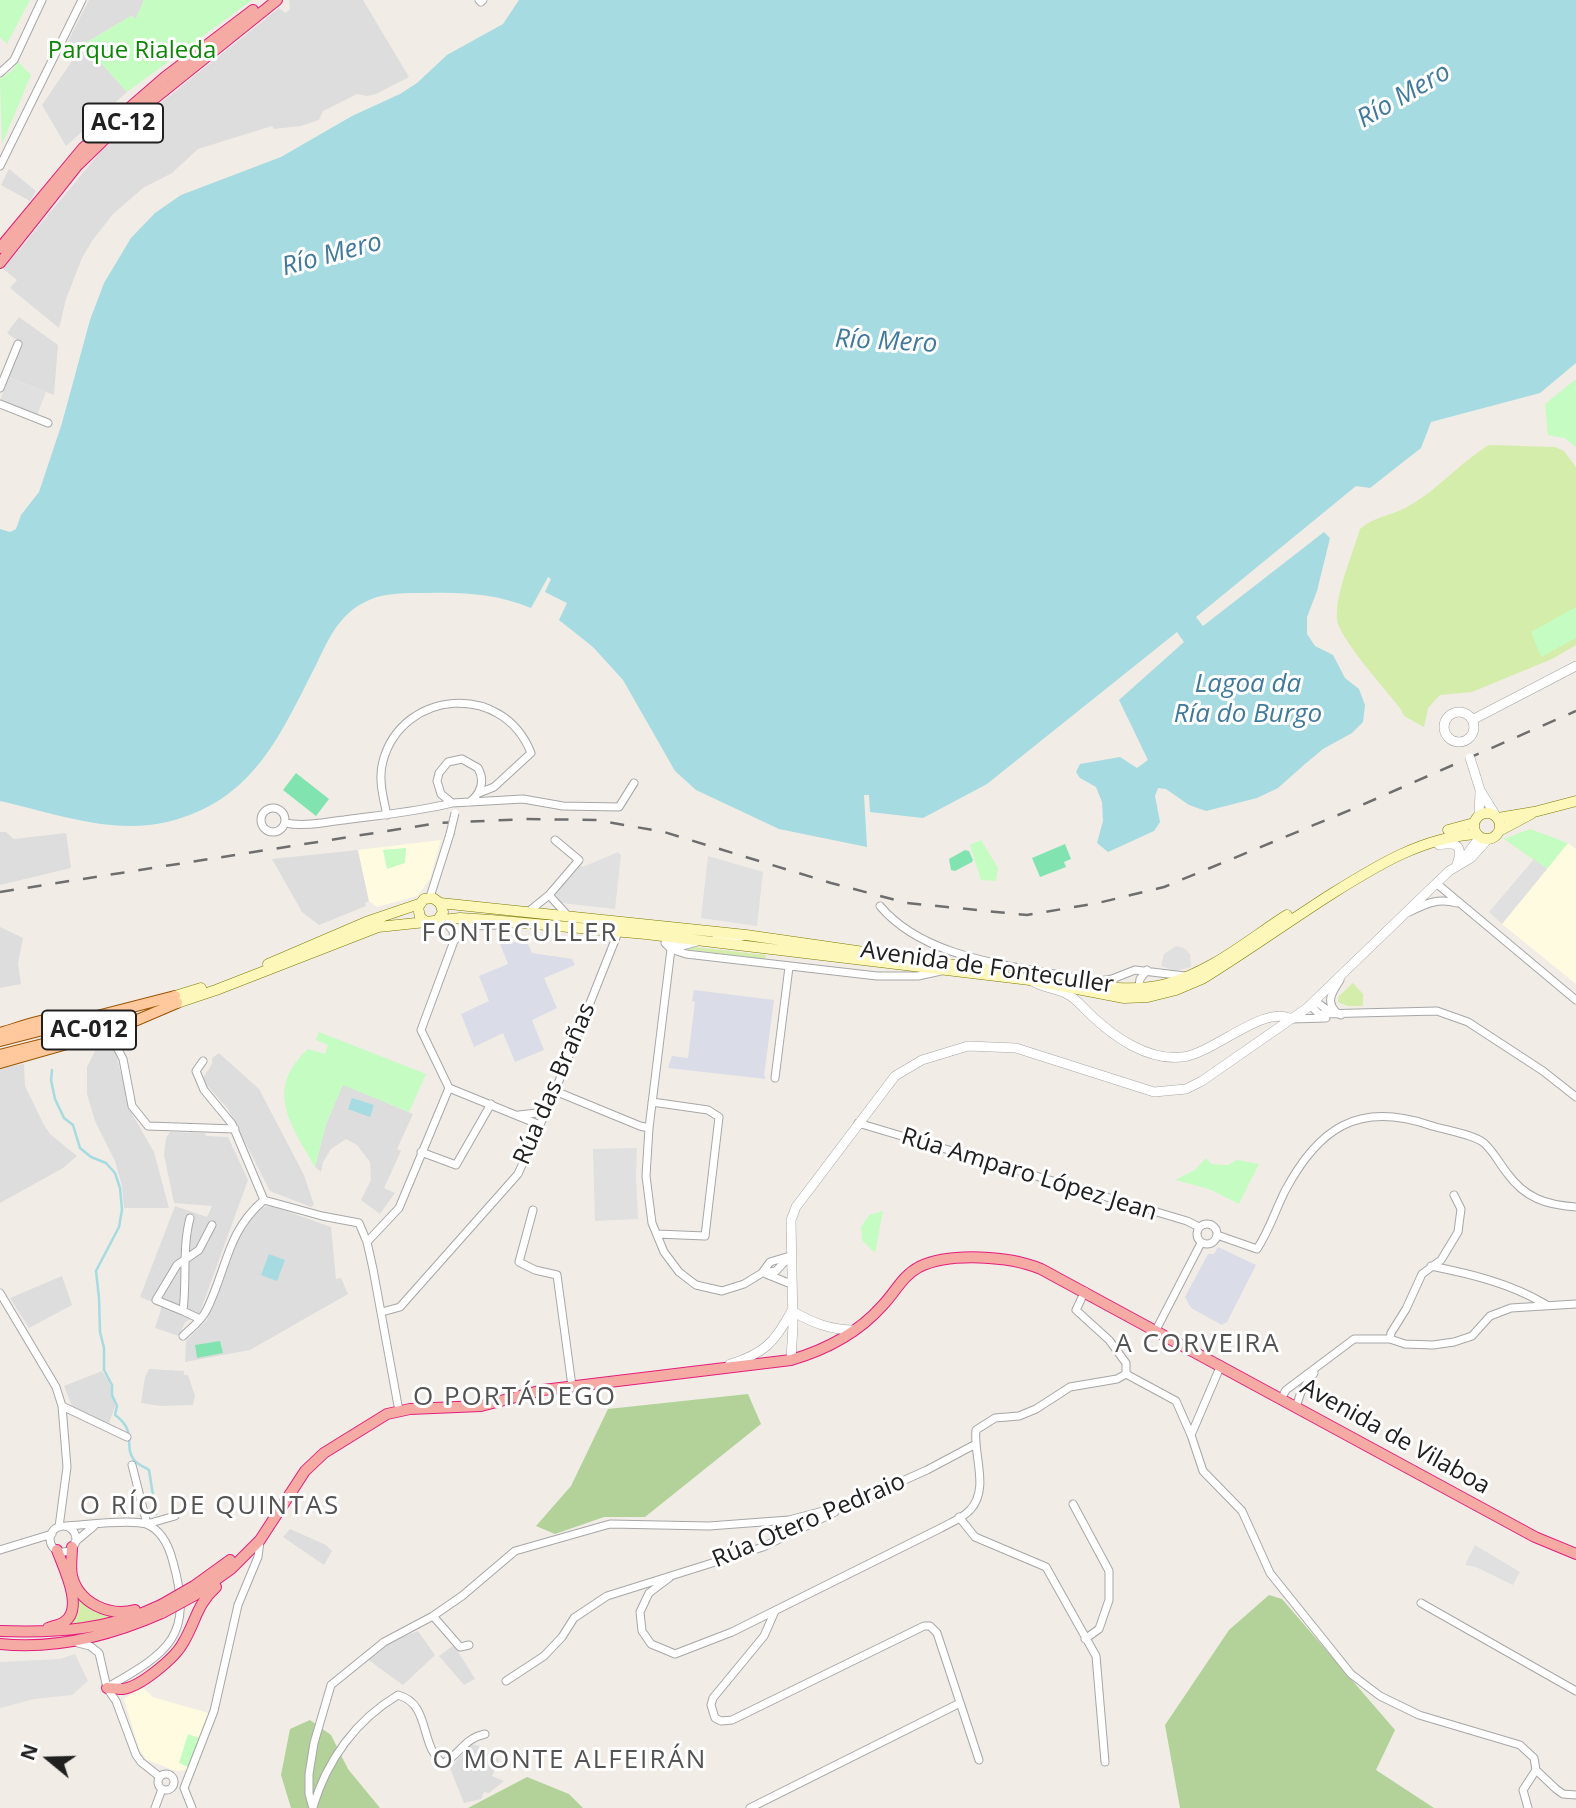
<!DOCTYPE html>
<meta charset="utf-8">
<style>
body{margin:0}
#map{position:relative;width:1576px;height:1808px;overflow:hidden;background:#f1ece6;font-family:"Open Sans",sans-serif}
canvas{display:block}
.north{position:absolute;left:14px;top:1724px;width:70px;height:70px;-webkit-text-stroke:5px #fff;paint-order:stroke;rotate:289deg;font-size:19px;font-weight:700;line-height:28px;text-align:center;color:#202020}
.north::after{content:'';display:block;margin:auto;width:24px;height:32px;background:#202020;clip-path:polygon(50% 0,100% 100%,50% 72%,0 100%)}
</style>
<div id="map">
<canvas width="1576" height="1808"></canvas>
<div class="north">N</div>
</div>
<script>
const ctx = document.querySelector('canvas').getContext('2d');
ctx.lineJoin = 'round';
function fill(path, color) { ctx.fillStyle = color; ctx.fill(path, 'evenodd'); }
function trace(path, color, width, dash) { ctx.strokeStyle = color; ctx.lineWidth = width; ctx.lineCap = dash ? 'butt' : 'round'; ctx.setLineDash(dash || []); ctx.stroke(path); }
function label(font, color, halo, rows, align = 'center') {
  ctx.font = font + ' "Open Sans",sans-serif'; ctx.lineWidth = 6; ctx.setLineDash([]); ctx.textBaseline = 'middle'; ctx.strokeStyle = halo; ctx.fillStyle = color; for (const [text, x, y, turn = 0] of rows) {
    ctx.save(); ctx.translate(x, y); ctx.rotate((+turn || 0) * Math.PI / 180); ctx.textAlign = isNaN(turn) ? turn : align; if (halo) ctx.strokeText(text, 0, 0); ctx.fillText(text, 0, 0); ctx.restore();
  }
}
const residential = new Path2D(`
 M89,0H144L136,19L131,16L72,51L65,47Z
 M289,0H363L409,77L376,94L367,96L357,94L323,111L319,120L301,126L274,129L272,126L198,149L172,173L143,188L113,214L92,241L82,258L66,299L59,328L10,288L17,280L3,269L102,150L279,8L286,13L290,9Z
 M88,48L127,92L66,146L42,105L72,61Z
 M9,169L36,191L30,201L1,185Z
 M19,317L58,345L54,395L8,377L21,343L7,333Z
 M0,832H6L14,839L66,833L71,868L0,885Z
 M358,850L369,901L365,903L366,906L319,925L302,912L272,859Z
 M0,927L23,938L18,963L21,984L0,988Z
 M102,1042L114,1047L132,1114L154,1152L169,1208H124L122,1186L115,1161L95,1121L87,1094V1067L97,1047Z
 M219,1053L259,1089L304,1175L314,1205L311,1207L270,1191L228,1109L205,1083L203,1078L212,1064V1058Z
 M24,1064L25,1086L43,1123L50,1134L77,1156L63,1168L0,1203V1068Z
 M343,1084L413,1114L397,1149L401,1151L384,1188L395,1193L380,1214L361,1200L371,1180L370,1162L357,1145L346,1139L331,1149L323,1162L321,1172L315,1167L326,1124Z
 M170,1132L205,1133L206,1136L228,1137L248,1180L199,1315L185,1322L179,1336L155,1328L162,1306L140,1297L175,1206L207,1217L212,1206L174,1203L164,1155L166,1138Z
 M267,1206L275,1207L331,1227L336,1279L341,1278L348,1294L250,1350L185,1362L186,1341L207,1320L239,1237L258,1210Z
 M62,1276L72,1305L29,1328L10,1298Z
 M149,1369L184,1371V1375H188L195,1396L193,1405L161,1406L141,1403L145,1377Z
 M102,1371L110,1384L115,1406L109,1424L72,1406L64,1386Z
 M290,1529L326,1545L332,1551L324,1565L283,1537Z
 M418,1631L435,1655L403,1685L367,1659L385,1644Z
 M454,1645L475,1679L464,1685L439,1656Z
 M471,1744L479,1746L486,1753L500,1759L492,1776L504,1781L489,1793L484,1792L481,1799L464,1803L450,1768Z`);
const education = new Path2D(`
 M441,840L430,879L417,896L377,907L369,901L358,850Z
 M1568,843L1576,849V984L1502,924Z
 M142,1687L153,1697L208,1713L187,1770L176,1771L147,1760L139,1749L124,1699Z`);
const grass = new Path2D(`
 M1489,445L1555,447L1564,451L1576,467V645L1552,659L1472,692L1440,695L1428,708L1424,727L1404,716L1400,708C1387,691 1338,637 1337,619C1335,593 1353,554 1360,529C1373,517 1390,516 1405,508C1436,492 1459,463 1489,445Z
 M694,947L766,955L765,959L684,949Z
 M1353,983L1363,994V1006H1348L1338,1002L1339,996Z
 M79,1600L99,1613L113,1618L71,1625L79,1610Z`);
const forest = new Path2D(`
 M748,1394L761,1424L645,1517H604L555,1534L536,1526L571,1486L608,1409Z
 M1269,1595L1282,1599L1395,1730L1376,1770L1434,1808H1180L1165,1725L1229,1630Z
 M310,1720L331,1735L348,1769L380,1808H291L281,1775L290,1729Z
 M527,1777L569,1794L583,1808H468Z`);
const park = new Path2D(`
 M0,0H30L7,44L0,37Z
 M144,0H252L127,92L84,44L131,16L136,19Z
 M18,62L31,75L2,144L0,79L13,70Z
 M1576,379V447L1565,438L1548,435L1545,404Z
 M1576,607V638L1541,657L1531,632Z
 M1530,829L1568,843L1547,869L1504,839Z
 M981,840L998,868L996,881L981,880L970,845Z
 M406,848L405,863L387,869L383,850Z
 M319,1032L426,1074L409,1112L343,1085L326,1124L315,1167C292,1126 263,1090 308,1049L325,1054L328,1045L316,1040Z
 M1206,1158L1211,1164L1228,1165L1237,1160L1259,1164L1239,1204L1209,1189L1175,1180L1195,1170Z
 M883,1211L875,1253L862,1240L861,1227L869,1215Z
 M188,1734L199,1738L188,1767L179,1763Z`);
const pitch = new Path2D(`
 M296,773L329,799L316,816L283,790Z
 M1065,844L1071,859L1064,862L1066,867L1040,877L1032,858Z
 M965,850L969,851L973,860L972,862L955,871L951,870L949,859Z
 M220,1341L223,1353L197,1358L195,1345Z`);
const parking = new Path2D(`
 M8,377L46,392L37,415L0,401Z
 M618,852L621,855L615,909L562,903L553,892L578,864L583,867Z
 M708,856L763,872L757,926L701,918Z
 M1534,859L1547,869L1502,924L1489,912Z
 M1176,946L1184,948L1190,954L1191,967L1176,971L1161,966L1164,954Z
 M637,1148L636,1176L638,1219L595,1221L593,1149Z
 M1475,1545L1520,1572L1513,1585L1476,1567L1465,1565Z
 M75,1654L88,1681L72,1695L34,1699L0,1708V1662L60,1659Z`);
const plaza = new Path2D(`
 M508,941L528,944L532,953L572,959L575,965L544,978L557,1008L532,1020L544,1050L515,1062L503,1033L474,1047L461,1014L489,1001L479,976L508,964L500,944Z
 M694,990L774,1000L764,1075L766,1079L668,1068L672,1056L688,1058L695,1002L692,1001Z
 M1218,1247L1256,1265L1227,1322L1222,1325L1191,1308L1185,1297L1208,1254H1214Z`);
const water = new Path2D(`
 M519,0H1576V363L1540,393L1431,422L1421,448L1370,488L1356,486L1196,617L1203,626L1324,532L1330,538L1317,591L1307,617V634L1315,646L1333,655L1345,678L1359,689L1365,705L1363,722L1352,733L1323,749L1305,764L1278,788L1257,798L1206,811L1189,805L1166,789L1158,788L1155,796L1160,822L1154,831L1108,852L1097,843L1103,821L1102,802L1096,787L1080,778L1076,772L1080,764L1120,757L1137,768L1148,760L1119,700L1184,642L1177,632L987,784L923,818L870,812L869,795H864L867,847L779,829L696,790L675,771L623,680L593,647L559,620L567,603L545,592L551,579L548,577L531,608C496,594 465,592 427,593C408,593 383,592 365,602C339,615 329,638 317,663C280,735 254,801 167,822C112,835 53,813 0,801V529L10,532L16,529L21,515L39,492L62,423L90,320L104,283L131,238L155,213L181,195L281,157L352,116L400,94L417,83L447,55L503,24Z
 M352,1098L374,1105L370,1117L348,1109Z
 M269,1254L285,1260L277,1281L261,1275Z`);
const stream = new Path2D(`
 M52,1070L51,1080L55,1099L64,1118L73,1125L80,1148L91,1157L106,1163L115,1173L120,1188L122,1210L119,1227L96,1271L99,1298L100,1332L104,1348V1370L112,1385V1395L117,1406L115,1415C138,1431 123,1446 134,1460C137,1464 144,1467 149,1470L156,1514`);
const minor = new Path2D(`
 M479,0L481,2L483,0
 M0,73L14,60L42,0
 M0,166L82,0
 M0,388L18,344
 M0,404L48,423
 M470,802C482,792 485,781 478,768L462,759L448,762L439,773L437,781L441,794L452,803L523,799L563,806L619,807L634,783
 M261 820a12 12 0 1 1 24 0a12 12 0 1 1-24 0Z
 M387,815C383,797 378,778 383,761C402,690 503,681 531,753L494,787L479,793
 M285,823C305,827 324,822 344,820C380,815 416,812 452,803
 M1436,883L1576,1000
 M549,895L579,860L555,840
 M430,897L450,834
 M880,906C929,964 1024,965 1093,982L1112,979L1135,970L1185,976
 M528,912L549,895L568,916
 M1409,912C1427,903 1438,898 1457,903
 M444,920L453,931L454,941
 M498,925L471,926L454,941L421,1030L449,1088L540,1125
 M669,935L675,944L671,949L665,943L673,938
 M716,938L735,939L742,937
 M671,949L649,1128L646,1176L652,1223L664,1252L679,1272L696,1285L722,1291L744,1284L762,1273L770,1262L790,1256
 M671,949L686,954L877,976H918L941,971
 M671,949L697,942
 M1144,988L1139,987L1140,979L1147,970
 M1336,1012C1325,1001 1333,991 1340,980
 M1341,1015L1329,1011L1315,1001L1313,1008L1319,1014L1437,1011L1468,1022L1543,1071L1576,1097
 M1292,1019L1326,1018
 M109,1032L123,1059L132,1106L148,1126L235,1129
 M203,1061L196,1071L204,1090L232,1124L264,1200
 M775,1078L789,967
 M555,1091L640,1126L649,1128
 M652,1102L708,1110L719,1117L705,1236L657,1234
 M519,1115L546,1112
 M858,1123L1187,1221L1199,1227
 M421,1152L456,1165L491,1104
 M533,1210L519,1262L535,1270L557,1275L572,1386
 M190,1218C182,1248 187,1280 183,1311L200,1319
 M1197 1234a10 10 0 1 1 20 0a10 10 0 1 1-20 0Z
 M1217,1235L1257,1249C1269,1231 1275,1211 1285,1191C1318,1129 1357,1101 1429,1125C1444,1130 1473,1134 1484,1143C1494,1152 1499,1163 1507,1173C1525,1198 1546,1205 1576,1207
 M367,1242L399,1208L449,1088
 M1431,1266C1471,1274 1509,1283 1545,1304
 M762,1273L776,1271L790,1256
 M766,1274L791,1284
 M0,1293L56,1387L62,1406L67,1467L59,1527
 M183,1311L156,1300L177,1265L199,1250L212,1225
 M382,1312L400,1307L518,1174L555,1091L619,930
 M1156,1330L1201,1243
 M183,1336C191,1328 201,1321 206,1311C227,1270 226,1232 264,1200L322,1216L359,1223L367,1242L373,1269L399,1411
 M1390,1339L1391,1333L1406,1309L1422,1274L1441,1260L1458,1232L1461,1209L1454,1195
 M1126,1374L1176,1401L1191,1435L1203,1471L1242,1511L1270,1573L1351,1674L1380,1696L1419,1715L1520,1745L1534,1758L1536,1770L1556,1789L1563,1794L1576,1795
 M1281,1399L1286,1390L1354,1339H1390L1405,1344L1433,1345L1454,1342L1472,1336L1490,1316L1511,1308L1576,1304
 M62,1406L127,1437
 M1296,1407L1301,1392L1314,1373
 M1191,1435L1221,1365
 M132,1465L147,1524L175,1516
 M1073,1504L1109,1571V1600L1099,1629L1085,1639
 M849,1505L927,1470L974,1445
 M959,1517L975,1537L1046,1567L1096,1656L1105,1762
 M66,1526C84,1525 131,1519 146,1524C162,1530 169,1546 173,1562C194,1636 169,1652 108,1687
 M50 1539a13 13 0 1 1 26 0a13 13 0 1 1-26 0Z
 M75,1542L94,1526
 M0,1550L52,1534
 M669,1578L649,1593L640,1612L642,1631L651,1644L675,1654L732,1632L941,1528C950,1523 963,1518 970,1510C990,1489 973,1455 976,1430L995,1418L1019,1416L1036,1409L1070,1387L1117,1379L1126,1374V1363L1109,1340L1076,1310L1085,1291
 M1421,1603L1576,1691
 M775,1611L764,1636L713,1698L711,1705L715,1718L721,1721L732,1720L924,1626H930L937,1633L979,1760
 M433,1616L460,1647L469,1645
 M78,1643L90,1646L99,1653L107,1688L116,1701L136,1755L141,1762L160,1777
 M506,1681L544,1656L562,1637L574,1618L607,1596L763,1547L835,1512
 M158 1782a8 8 0 1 1 16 0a8 8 0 1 1-16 0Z
 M313,1807C327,1760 356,1720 398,1695C424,1702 422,1729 432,1750C435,1755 439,1760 442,1764C461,1754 463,1739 485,1734
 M155,1808L162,1789
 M192,1808L184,1788L214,1711L238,1605L258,1557L260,1541
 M313,1808L309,1794V1774L314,1743L331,1685L384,1642L433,1616L462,1596L515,1551L610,1524L709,1526L789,1520L850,1504
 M750,1808L960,1703
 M1528,1808L1523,1790L1536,1770`);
const tertiary = new Path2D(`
 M1444 727a15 15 0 1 1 30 0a15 15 0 1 1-30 0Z
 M1472,720L1576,666
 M1476,777L1480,790L1496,816
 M1479,815L1480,792
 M1439,845C1456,841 1464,846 1457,864
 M1465,857L1480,837
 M1032,981C1043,988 1056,988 1067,994C1076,998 1084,1009 1091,1015C1114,1037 1148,1061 1182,1057C1213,1054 1264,1004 1291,1019
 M792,1311C813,1323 830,1330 855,1330
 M791,1360L793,1325L791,1220L796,1207L895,1076L922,1060L968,1046L1016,1048L1154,1092L1186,1089L1202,1081L1307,1008L1449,871L1471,858L1488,839
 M730,1364C764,1354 775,1342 791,1312`);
const secondary = new Path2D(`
 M1474 826a13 13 0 1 1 26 0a13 13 0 1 1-26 0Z
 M1498,818L1534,812L1576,801
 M1448,830L1474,823
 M1499,831L1531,814
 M440,903L746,935L996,971
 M438,920L443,912L440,903L433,898L424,899L418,907L420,917L426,922L460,918L491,920L646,934L1030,980L1124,998L1148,997L1176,990L1202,979C1246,952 1289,921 1333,893C1378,865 1423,837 1477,834
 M268,964L366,922L419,904
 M1069,983C1098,987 1137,992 1166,984C1211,972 1248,940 1287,915
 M175,996L201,988
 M177,1003L216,990L378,927L426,922`);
const primary = new Path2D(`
 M0,1033C24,1026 49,1016 74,1017
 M0,1041L175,996
 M0,1055L59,1040L127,1018
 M0,1063L109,1032L177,1003`);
const trunk = new Path2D(`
 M0,248L83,148L165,77L253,10
 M0,263L77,166L109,135L277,0
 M72,1547C72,1556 70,1567 72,1576C79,1603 109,1617 135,1610
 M194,1586L230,1560
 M195,1595L231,1569L260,1540L305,1471L324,1453L387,1414L410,1409L481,1406L543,1390L791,1360C825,1350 858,1333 882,1306C895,1293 902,1276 919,1267C950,1252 1010,1256 1041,1269L1535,1537L1576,1554
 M48,1628C53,1626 60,1625 64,1622C85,1609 63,1567 57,1550
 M0,1631C56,1633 110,1630 161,1605
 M0,1644C56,1650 112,1635 162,1613
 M107,1688C112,1688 118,1689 123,1689C140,1687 175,1658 183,1643C196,1622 196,1605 216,1587`);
const rail = new Path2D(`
 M0,892L438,823L527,819L596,820L664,832L831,883L907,903L1027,915L1098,903L1164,887L1355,808L1576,711`);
const minorBridge = new Path2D(`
 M450,834L455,813`);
const tertiaryBridge = new Path2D(`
 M1470,758L1476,777`);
const trunkBridge = new Path2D(`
 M161,1605L194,1586
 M162,1613L195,1595`);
const shields = [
 [123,123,80],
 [89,1030,94]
];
const shieldNames = [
 ["AC-12",123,123],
 ["AC-012",89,1030]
];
const parkNames = [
 ["Parque Rialeda",132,51]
];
const streetNames = [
 ["Avenida de Fonteculler",987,968,8],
 ["Rúa das Brañas",555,1084,-67],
 ["Rúa Amparo López Jean",1029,1175,17],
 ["Avenida de Vilaboa",1395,1437,29],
 ["Rúa Otero Pedraio",809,1521,-23]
];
const waterNames = [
 ["Río Mero",1404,96,-30],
 ["Río Mero",332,255,-15],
 ["Río Mero",886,342,3],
 ["Lagoa da",1248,685],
 ["Ría do Burgo",1248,715]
];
const neighbourhoodNames = [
 ["FONTECULLER",520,934],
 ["A CORVEIRA",1198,1345],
 ["O PORTÁDEGO",515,1398],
 ["O RÍO DE QUINTAS",210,1507],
 ["O MONTE ALFEIRÁN",570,1761]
];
fill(residential, '#dedddd');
fill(education, '#fffbe1');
fill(grass, '#d4edaa');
fill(forest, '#b2d299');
fill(park, '#c5fcc2');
fill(pitch, '#81e4b0');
fill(parking, '#e0e0e0');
fill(plaza, '#dadce7');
fill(water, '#a5dbe1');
trace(stream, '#a5dbe1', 2.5);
trace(minor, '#a7a7a7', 9);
trace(tertiary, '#a7a7a7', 10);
trace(secondary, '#7e7b00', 11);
trace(primary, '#9c5400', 12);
trace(trunk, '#e41e7d', 12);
trace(minor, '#fff', 7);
trace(tertiary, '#fff', 9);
trace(secondary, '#fdf7b9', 10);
trace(primary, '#ffc89d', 10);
trace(trunk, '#f6aaa4', 10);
trace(rail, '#6e6e6e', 2.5, [14, 14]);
trace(minorBridge, '#a7a7a7', 9, []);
trace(tertiaryBridge, '#a7a7a7', 10, []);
trace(trunkBridge, '#e41e7d', 12, []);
trace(minorBridge, '#fff', 7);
trace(tertiaryBridge, '#fff', 9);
trace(trunkBridge, '#f6aaa4', 10);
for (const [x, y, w] of shields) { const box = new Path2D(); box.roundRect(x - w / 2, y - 19.5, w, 39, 5); ctx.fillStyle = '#fff'; ctx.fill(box); trace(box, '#202020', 2); }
label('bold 23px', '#202020', null, shieldNames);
label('24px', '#0d8606', '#fff', parkNames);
label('24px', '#202020', '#fff', streetNames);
label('italic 26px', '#3f7a9d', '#fff', waterNames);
ctx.letterSpacing = '2px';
label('26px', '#535353', '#fff', neighbourhoodNames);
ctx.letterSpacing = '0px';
</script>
